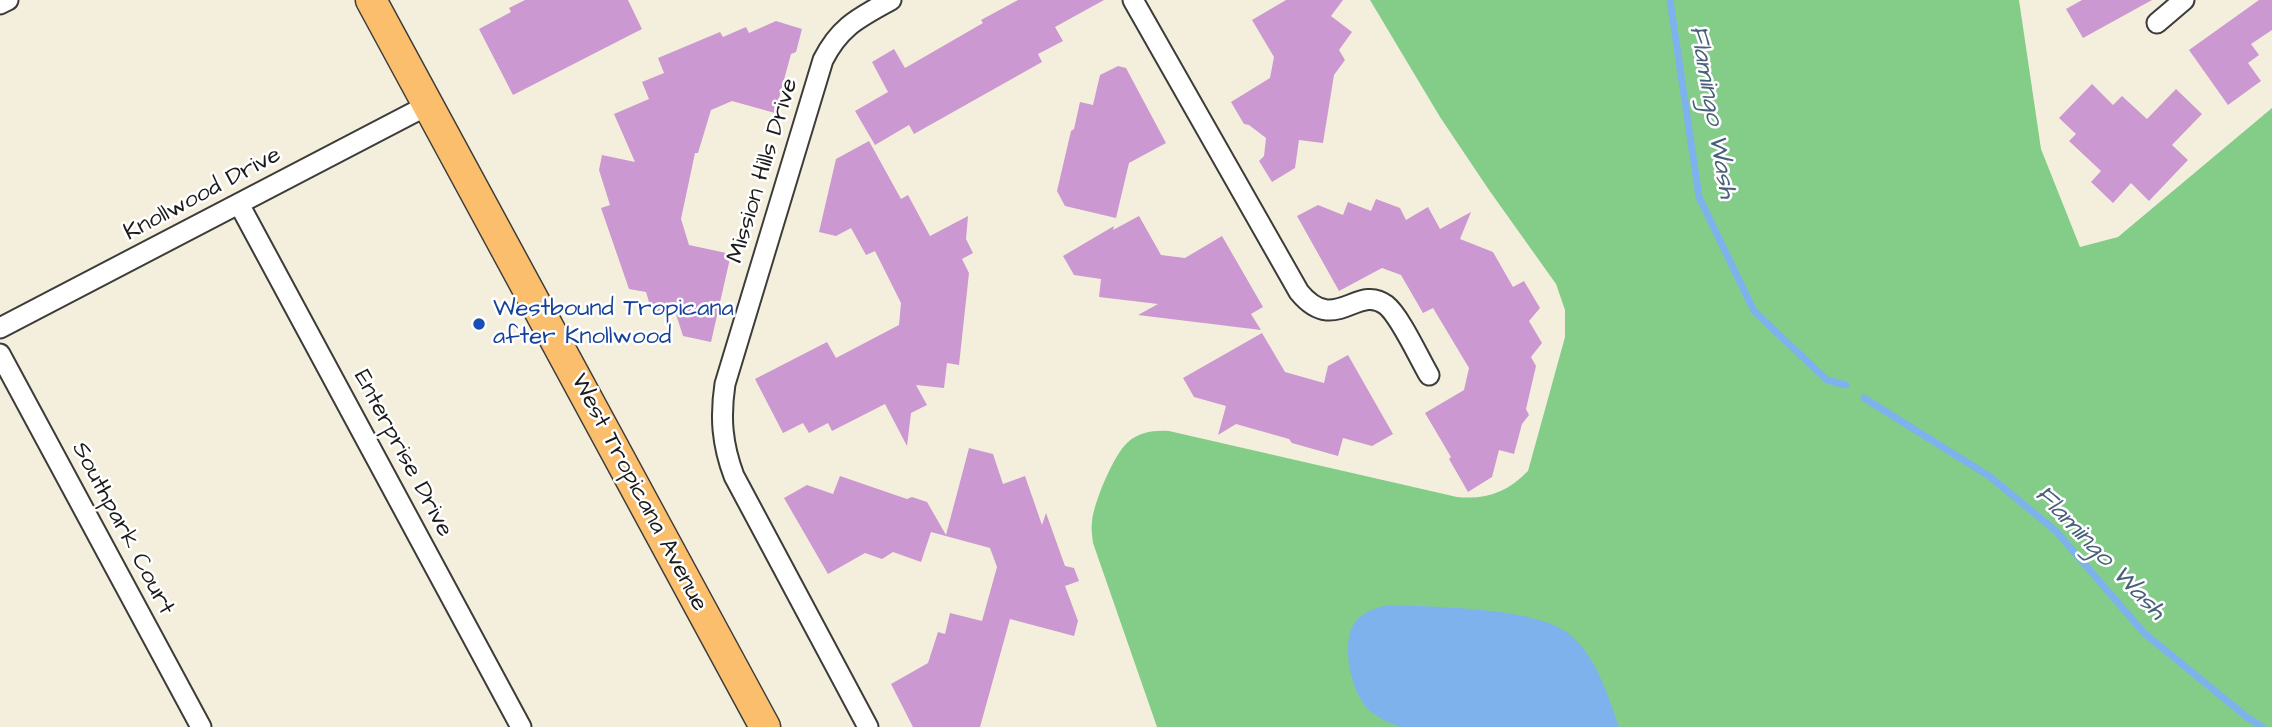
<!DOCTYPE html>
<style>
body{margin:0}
canvas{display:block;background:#f4efdc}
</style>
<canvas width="2272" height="727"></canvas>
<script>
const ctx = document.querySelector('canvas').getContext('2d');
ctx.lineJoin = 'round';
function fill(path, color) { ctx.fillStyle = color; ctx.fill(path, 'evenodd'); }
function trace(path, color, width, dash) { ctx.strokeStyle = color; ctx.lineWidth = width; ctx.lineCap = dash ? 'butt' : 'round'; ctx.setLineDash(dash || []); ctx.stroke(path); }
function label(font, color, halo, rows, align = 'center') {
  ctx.font = font + ' "Architects Daughter",sans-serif'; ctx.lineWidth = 5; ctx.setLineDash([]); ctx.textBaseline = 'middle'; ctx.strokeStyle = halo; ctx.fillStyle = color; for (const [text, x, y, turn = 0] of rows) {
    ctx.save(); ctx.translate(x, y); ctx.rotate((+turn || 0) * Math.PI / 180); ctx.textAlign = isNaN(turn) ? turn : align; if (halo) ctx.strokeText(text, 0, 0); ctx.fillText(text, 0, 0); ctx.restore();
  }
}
const green = new Path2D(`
 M1370,0H2019L2041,149L2080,247L2118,237L2272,108V727H1157L1093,543C1092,535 1091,528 1092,521C1094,502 1114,454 1128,442C1139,432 1154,430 1169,431L1457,497C1486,500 1508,492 1528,471L1565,337V310L1556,284L1489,190L1440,117Z`);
const water = new Path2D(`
 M1388,605C1432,607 1534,607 1568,633C1596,655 1608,695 1619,727H1401C1389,723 1377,718 1368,709C1351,692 1340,643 1355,622C1364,611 1376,608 1388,605Z`);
const stream = new Path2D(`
 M1670,0L1699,197L1754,311L1827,380L1846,385
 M1864,398L1989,476L2056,531L2144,633L2248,718L2262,727`);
const building = new Path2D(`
 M525,0H628L642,29L513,95L479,29L511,12L509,8Z
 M1018,0H1104L1055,27L1063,41L1038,54L1042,62L914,134L909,125L875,145L855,111L888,92L872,62L894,49L905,68L983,23L981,20Z
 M1286,0H1343L1331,16L1352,32L1339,50L1345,60L1334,75L1323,143L1299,140L1295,168L1272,182L1259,161L1264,156L1266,138L1249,125L1244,124L1231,102L1270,78L1274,57L1252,20Z
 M2082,0H2152L2083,38L2066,9Z
 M2259,0H2272V30L2251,44L2259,55L2248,63L2261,81L2228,105L2189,50Z
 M776,21L802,29L796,52L791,54L775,113L732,101L711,110L698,153H695L681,219L689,245L731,254L711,342L683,336L674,308L653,315L646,292L629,289L601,208L610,205L599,170L602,155L635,162L614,114L649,99L642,82L664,73L658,58L720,32L723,37L746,27L749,33Z
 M1118,66L1126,68L1166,143L1129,163L1116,218L1065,206L1057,191L1071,131L1074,129L1080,102L1093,105L1100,75Z
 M2092,84L2113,105L2122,96L2147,119L2176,89L2202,114L2172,145L2188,160L2149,201L2131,183L2113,203L2091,182L2101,171L2069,141L2076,134L2059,118Z
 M869,141L901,199L908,195L930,236L968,216L966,239L973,253L962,259L969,273L959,365L947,363L944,388L916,385L927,405L911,413L907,446L885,404L832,431L828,423L809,433L803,423L783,433L755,379L827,342L836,358L899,325L901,303L875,251L866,255L851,228L836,236L819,232L836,159Z
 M1376,199L1400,208L1406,220L1428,207L1440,229L1471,212L1460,239L1493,252L1513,287L1524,281L1540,308L1529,321L1542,343L1531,357L1536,366L1526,409L1529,415L1522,424L1514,454L1499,450L1492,477L1468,492L1449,459L1451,457L1425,413L1464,390L1469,368L1433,308L1423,313L1401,275L1382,268L1339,291L1297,216L1318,205L1343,215L1348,202L1371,211Z
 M1139,216L1161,255L1185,258L1222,236L1263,307L1251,314L1261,330L1138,315L1158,304L1099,297L1101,279L1074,275L1063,256L1114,226L1113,230Z
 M1262,333L1285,372L1324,383L1328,366L1348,355L1393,434L1372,446L1343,438L1338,456L1292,443L1289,439L1236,424L1218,435L1226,406L1194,397L1183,378Z
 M969,448L993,454L1003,484L1025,476L1042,525L1046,513L1065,566L1074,568L1079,581L1065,586L1078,621L1074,636L1010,619L980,727H913L891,684L928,663L938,632L945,634L950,613L982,621L997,567L990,548L931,532L921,562L893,552L882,559L865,553L828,574L784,498L807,485L833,494L840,476L907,499L912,497L927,502L946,535Z`);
const street = new Path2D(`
 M1133,0L1299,292C1335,336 1357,283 1386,305C1400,316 1419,358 1429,375
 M0,4L8,0
 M2157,23L2184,0
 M239,204L521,727
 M0,328L428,105
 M0,354L201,727
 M868,727L734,476C722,444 720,417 725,384L823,60C840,26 859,18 891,0`);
const primary = new Path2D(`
 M371,0L765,727`);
const markers = [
 [479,324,7,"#1a4fb4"]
];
const streetNames = [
 ["Mission Hills Drive",764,171,-73],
 ["Knollwood Drive",203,195,-28],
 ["Enterprise Drive",402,454,62],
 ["West Tropicana Avenue",638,493,62],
 ["Southpark Court",122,529,62]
];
const transitNames = [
 ["Westbound Tropicana",493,310],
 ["after Knollwood",493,338]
];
const waterNames = [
 ["Flamingo Wash",1711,112,80],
 ["Flamingo Wash",2099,554,46]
];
fill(green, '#84cd89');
fill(water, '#7eb2ec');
trace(stream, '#7eb2ec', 7);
fill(building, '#cb98d1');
trace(street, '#3c3c39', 23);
trace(primary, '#3c3c39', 33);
trace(street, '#fff', 19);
trace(primary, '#fabe6d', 30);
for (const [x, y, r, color] of markers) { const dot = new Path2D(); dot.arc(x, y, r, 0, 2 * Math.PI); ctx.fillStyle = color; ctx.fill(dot); trace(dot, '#fff', 2.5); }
label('24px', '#1c1c1c', '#fff', streetNames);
label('24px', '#164399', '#fff', transitNames, 'left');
label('italic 26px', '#48607a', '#fff', waterNames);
</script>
